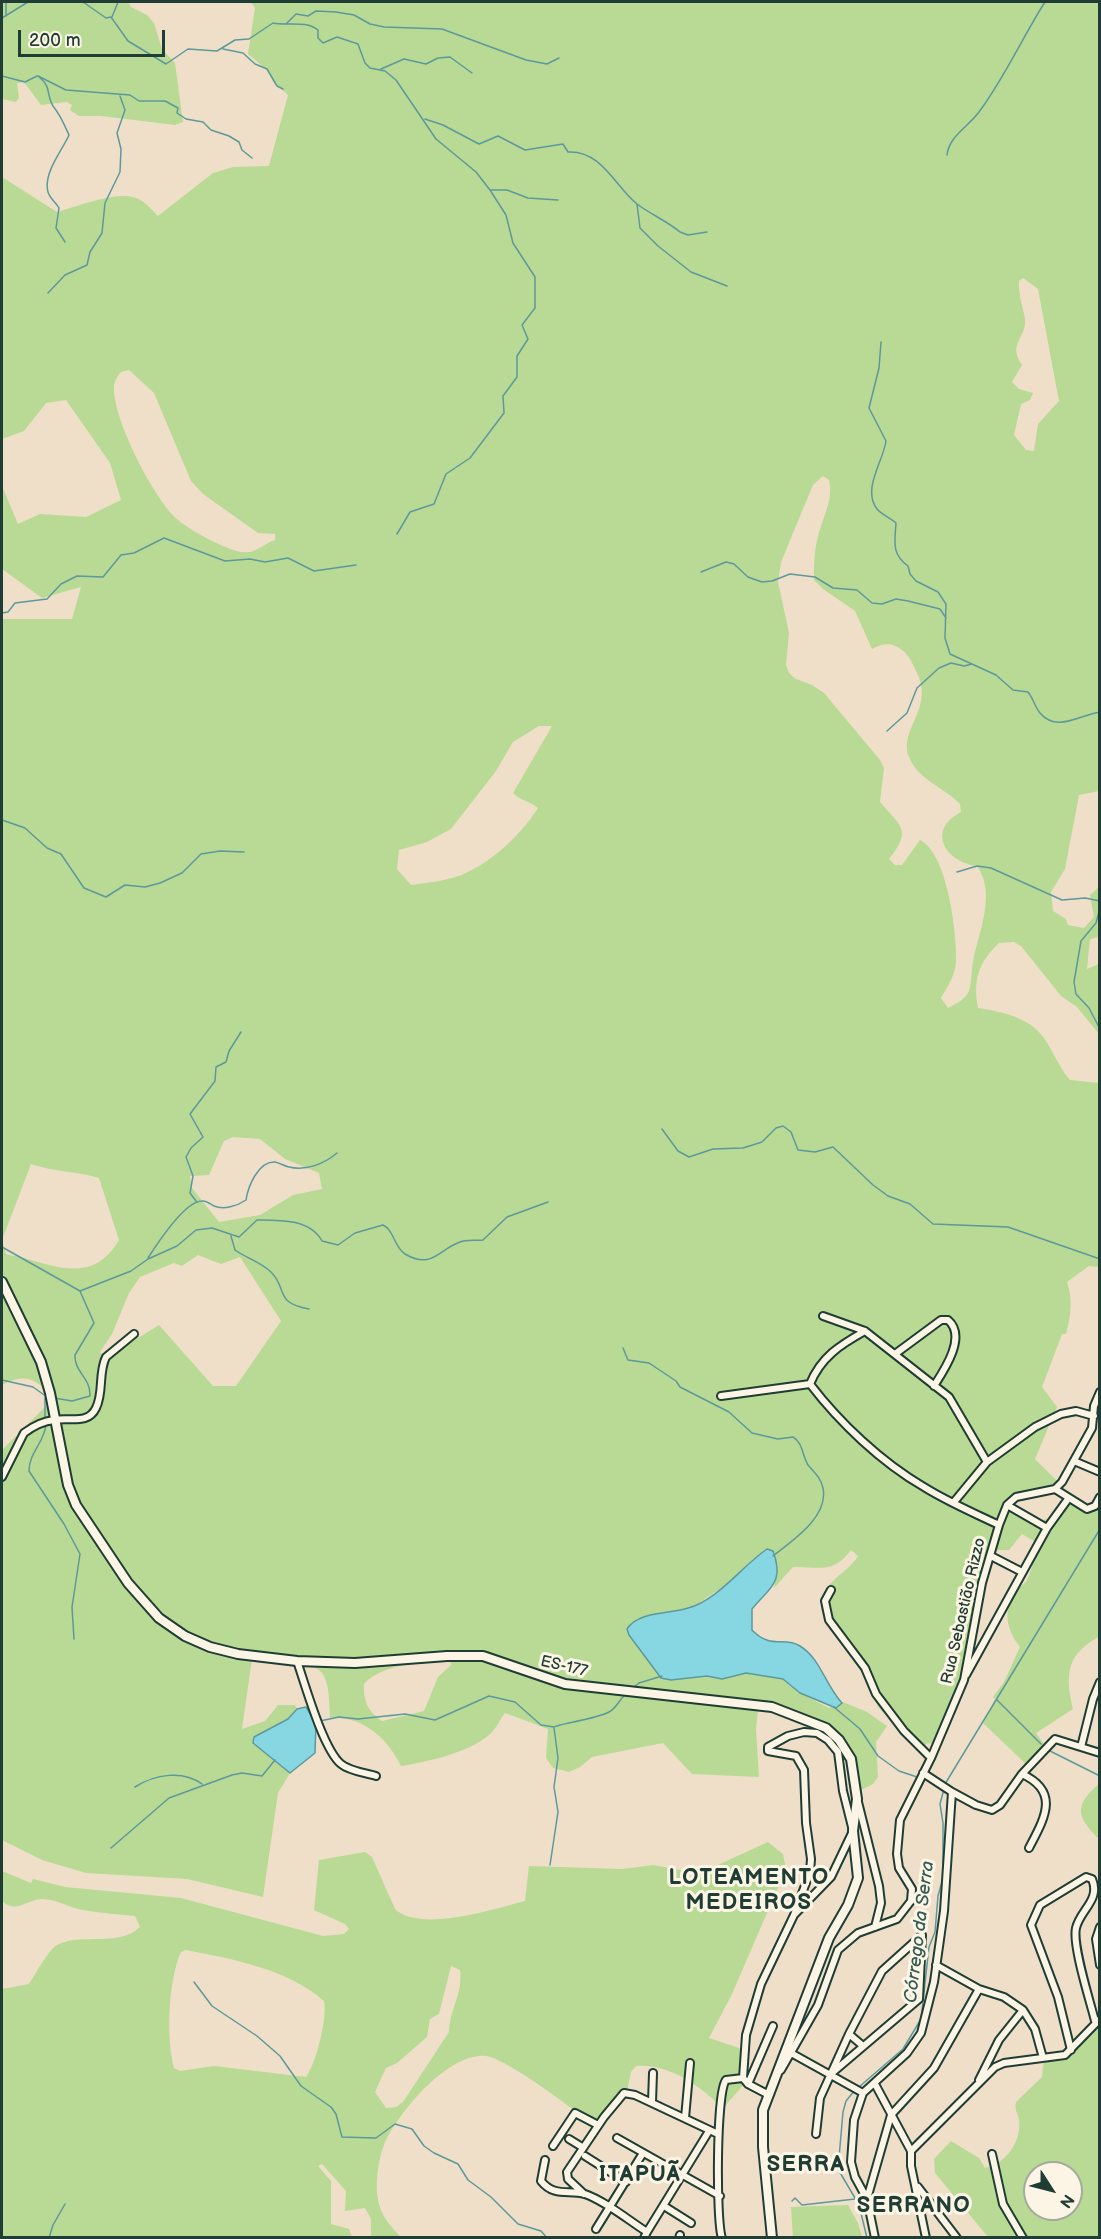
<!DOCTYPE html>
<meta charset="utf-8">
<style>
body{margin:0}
#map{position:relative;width:1101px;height:2239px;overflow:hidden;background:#efdfc8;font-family:"Balsamiq Sans",sans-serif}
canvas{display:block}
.frame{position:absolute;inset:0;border:3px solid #1f3d34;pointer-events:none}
.north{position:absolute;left:1023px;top:2161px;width:60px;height:60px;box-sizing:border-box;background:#fcf5e5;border:2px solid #a4ab9e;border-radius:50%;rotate:126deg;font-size:16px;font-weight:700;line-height:24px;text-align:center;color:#1f3d34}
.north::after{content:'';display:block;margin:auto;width:21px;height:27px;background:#1f3d34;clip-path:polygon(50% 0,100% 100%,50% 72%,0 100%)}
.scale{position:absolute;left:18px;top:30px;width:147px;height:27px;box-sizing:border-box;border:3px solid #1f3d34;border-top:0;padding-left:8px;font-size:18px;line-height:21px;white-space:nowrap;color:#1f3d34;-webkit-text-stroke:4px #fcf5e5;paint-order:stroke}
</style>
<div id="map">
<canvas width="1101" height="2239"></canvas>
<div class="frame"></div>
<div class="north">N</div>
<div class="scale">200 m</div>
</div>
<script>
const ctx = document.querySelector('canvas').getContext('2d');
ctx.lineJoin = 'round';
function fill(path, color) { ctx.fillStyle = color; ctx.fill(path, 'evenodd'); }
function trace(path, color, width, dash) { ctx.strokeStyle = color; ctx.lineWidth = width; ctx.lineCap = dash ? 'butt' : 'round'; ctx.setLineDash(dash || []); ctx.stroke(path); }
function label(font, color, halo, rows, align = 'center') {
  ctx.font = font + ' "Balsamiq Sans",sans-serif'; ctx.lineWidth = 6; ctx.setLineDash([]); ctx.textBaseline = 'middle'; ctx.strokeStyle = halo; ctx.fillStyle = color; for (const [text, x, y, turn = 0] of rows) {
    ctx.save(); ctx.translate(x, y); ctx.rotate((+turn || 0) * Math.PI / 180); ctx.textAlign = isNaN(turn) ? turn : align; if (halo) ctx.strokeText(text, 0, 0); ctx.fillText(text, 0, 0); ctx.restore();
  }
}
const green = new Path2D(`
 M2,2H128L131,7L147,15L154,23L162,49L175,63L183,122L175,125L101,116H79L70,110L72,105L67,102L41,105L24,82L17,83L19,98L16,102L2,99Z
 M251,2H1099V791L1079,795L1065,869L1051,892L1053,911L1066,919L1068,925L1084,928L1094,917L1090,895L1099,887V937L1090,939L1087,969L1099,964V1034L1077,1007L1061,996L1021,946L1014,942L999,943C978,963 973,980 978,1008C998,1011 1024,1016 1039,1032C1052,1046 1057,1066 1070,1080L1099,1083V1267L1089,1266L1067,1282C1073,1301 1071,1315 1066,1334H1062L1042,1387L1057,1407L1035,1459L1059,1483L1013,1501L1012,1510C1036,1527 1051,1522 1072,1503L1089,1509L1099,1493V1637C1066,1654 1065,1676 1073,1709L1036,1733L1046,1747L1029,1767L983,1723L995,1699L993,1697L1004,1682L1020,1647C1006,1629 1002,1610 1017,1590C1020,1586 1024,1585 1027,1580C1032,1571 1034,1555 1039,1544L1022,1534L1009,1550H987L977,1590L961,1681L934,1744L927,1743L921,1752L878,1707L863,1674L822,1613C816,1583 845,1577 858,1556L851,1550C832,1575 819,1566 793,1567L774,1588L778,1565L759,1555L726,1585L691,1608L637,1619L629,1635L661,1678L671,1680L707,1676L722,1679L746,1673L783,1679L800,1693L829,1708L843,1702L867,1712L887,1726L876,1742L878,1777L873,1784L857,1792C854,1779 851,1757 843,1747C825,1725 785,1714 758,1709L756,1729L759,1777L692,1774L663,1743L592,1757L580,1767L569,1772L553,1768L546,1758L548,1729L505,1713C500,1719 497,1727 492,1732C473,1752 427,1762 401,1766C387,1738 363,1716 330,1718C329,1704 330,1689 324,1676C317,1659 269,1661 252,1659L242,1729L265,1721L278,1705H295L297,1709L288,1719L254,1737L253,1743L290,1773L278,1793L263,1897L187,1879L86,1873L42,1860L2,1840V1450L47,1405L43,1387C28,1375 18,1377 2,1385V619H72L81,587L42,598L2,569V486L18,524L40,514L86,517L121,500L110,463L66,400L46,403L24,431L2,439V177L57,212C76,207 117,190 136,198C145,201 152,210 158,216L213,173L233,167L269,166L288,95L274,83L267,70L248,54L255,8ZM1023,278L1038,289L1059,401L1038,424L1034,451L1026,450L1014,435L1021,404L1030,400L1033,393L1019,389L1012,382L1022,365C1007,343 1027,338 1025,319C1023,306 1018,295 1019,281ZM129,370L154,393L191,481L203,494L258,533L275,534V540C262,544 257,554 242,552C226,550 189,530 177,519C154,499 113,419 114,388C114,382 117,376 121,372ZM823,476L829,480C834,500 822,518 818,537C814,550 814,566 814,580L823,589L855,611L872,649C883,643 892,642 902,650C908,654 912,662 915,669C937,708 898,728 909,757C917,779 945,788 960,804L961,812C926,830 945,862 977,866C997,894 978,933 973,962C971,971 972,982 969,991C966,999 956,1004 948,1008L941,998C948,986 956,974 956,960C957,932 947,853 920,840L902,865H895L889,859C913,829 900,826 880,802L884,768L880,760L824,693L812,685L796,679L789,673L786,665L789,633L778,582L781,562L813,485ZM539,726H552L513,793C521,801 530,801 538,808C520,837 482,872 448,879C436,882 423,883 411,885L397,869L399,850L427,842L451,829L496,771L513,742ZM233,1137L260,1139L285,1159L319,1173L322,1189L293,1195L260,1215L219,1222L192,1188L190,1176L209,1175L224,1141ZM31,1164C53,1172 76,1171 99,1178L119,1240C95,1281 62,1269 24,1258C18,1256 12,1256 6,1254L2,1240ZM198,1255L221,1264L240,1257L281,1321L236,1386H213L159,1325L104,1359L100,1352L112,1334L129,1293L140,1277L174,1263L182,1266ZM450,1660L451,1665L438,1677L424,1711L382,1721C368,1712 363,1701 364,1684C383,1663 423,1663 450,1660Z
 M1099,1784V1839C1077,1817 1073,1806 1099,1784Z
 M768,1842L783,1854L786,1869L732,1994L709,2038L748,2051L747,2081L725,2106L721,2107C700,2085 667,2063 636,2066L631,2072L626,2096L621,2098L600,2122C590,2116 576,2112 567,2105C554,2095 503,2058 486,2056C448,2052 397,2114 384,2145C378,2160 375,2185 378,2200C381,2216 391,2227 402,2238L371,2237V2219L365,2208L345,2211L346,2191L322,2164L318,2166L331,2181V2224L349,2229L352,2237H2V1989L29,1984C35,1975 49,1949 57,1945C82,1932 118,1948 140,1927L135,1916C117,1914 100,1913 83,1910C70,1908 54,1898 41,1899C26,1900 16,1914 2,1901V1871L31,1883L33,1879L65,1887L181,1898L323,1936L344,1934L349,1929L345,1924L314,1910L319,1860L365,1852L372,1857L395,1909C420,1933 494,1909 525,1901L529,1866L622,1869L653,1865L681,1870L687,1879ZM186,1950C232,1959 288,1969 324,2001C328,2016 316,2064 306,2077L214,2066L180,2071L174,2068C166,2038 168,1981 181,1952ZM451,1966L460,1970C463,1994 450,2008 449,2032L403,2102L396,2107L386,2108L375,2092L386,2068L397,2063L427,2037L430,2019L439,2014Z
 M1099,2021V2237H988L935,2173L934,2159L951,2141L979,2158L985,2168C1005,2164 1022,2142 1019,2120C1018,2113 1014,2110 1016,2102L1042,2077L1044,2059L1066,2057ZM1035,2173H1071V2209H1035Z
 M848,2205L858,2223L862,2237H793L791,2207Z`);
const water = new Path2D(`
 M767,1549L773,1551C785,1583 769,1588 752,1609V1630C771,1650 784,1636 800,1646C821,1659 825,1685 842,1703L836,1708L800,1693L783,1679L746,1673L722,1679L707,1676L671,1680L661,1678L629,1635L627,1629C638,1611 670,1614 688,1608C718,1600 742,1566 767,1549Z
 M306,1707L316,1723L315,1753L290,1773L253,1743L254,1737L288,1719L297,1709Z`);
const stream = new Path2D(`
 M6,2V16
 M83,2L106,18L111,17L128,41L166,64L188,49L217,51L235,40L249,39L273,23C287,26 306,20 318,30V38L323,43L337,37L358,44L365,63L370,68L385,71L396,80L436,139L476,172L490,190L506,215L513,243L535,277V308L522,325L528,339L517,356V377L503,396L504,413L470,458L446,474L434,504L410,512L397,534
 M112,17L118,2
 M2,18L28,2
 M286,24L296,14L308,16L316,11L336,12L354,15L370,24L384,27L442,29L526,60L547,64L559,58
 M223,49L243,53L255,64L267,69L277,86L283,89
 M381,69L404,59L426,64L438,58L450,57L472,73
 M2,76L25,82L37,76
 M38,76L66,90L130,95L139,101H165L178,108L177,113L186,119L203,122L211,130L229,136L239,142L242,150L252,158
 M39,77C52,87 46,95 53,106C61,116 64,124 69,135C62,151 43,173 48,192C50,199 56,202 59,208L56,228L65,242
 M425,119L443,125L479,144L498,136L525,150L563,144L568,152C602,150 616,188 637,204C650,214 667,221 680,232L688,235L707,232
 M947,155C949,136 968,127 979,112C1005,77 1022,38 1045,2
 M491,190H507L528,198L558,200
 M637,204L640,228L658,246L691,272L727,286
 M48,293L65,275L87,265L90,252L102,233L105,203L120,172L121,149L117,133L125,110L120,96
 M881,342L879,368L869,408L886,441C883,462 862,489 877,509C882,515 891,518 896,523C895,541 891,554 908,566L910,574L916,581L938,592L946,604L945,638L950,654L996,675L1013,690L1028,692C1033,698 1035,707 1040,713C1057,733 1079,715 1100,712
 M701,572L726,562L734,564L748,577L762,582L772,581L790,574L815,577L833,588L857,590L872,603L882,604L896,599L908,601L940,609L946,618
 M2,613L8,612L15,603L47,599L61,584L77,576L103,577L121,555L134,553L164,538L225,561L250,559L265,562L288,558L314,571L356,565
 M887,731L907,713L917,688L939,668L951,663L964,666L972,664
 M2,820L25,828L47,848L61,854L84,888L106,897L125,885L145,887L160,883L182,873L201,854L220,851L244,852
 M957,872L977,866L991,868L1062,900L1085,898L1100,901
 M1100,908L1096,923L1081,941L1074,982L1076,994L1089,1008L1100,1029
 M662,1129L678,1151L689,1157L713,1149L743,1148L762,1142L776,1128L783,1126L791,1132L798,1150L815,1152L833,1147L873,1185L888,1196L910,1204L933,1224L1008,1227L1100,1259
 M196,1201L190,1193L193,1176L186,1157L191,1148L203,1137L190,1114L215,1081L216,1067L226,1062L229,1051L241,1032
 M1100,1201V1219
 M231,1236L235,1250C246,1258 261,1262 271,1272C288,1289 274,1303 309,1309
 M2,1247L80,1291L94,1323L75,1355C74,1372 91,1378 90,1396L72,1401L54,1398
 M148,1258C157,1244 185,1201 202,1201C206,1200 210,1204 214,1206C224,1210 237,1206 246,1200C248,1187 258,1161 275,1162C280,1163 284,1166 289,1167C306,1171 324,1164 337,1153
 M80,1291L131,1271L148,1259L177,1246L196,1230L212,1228L239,1237L257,1220C280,1220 310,1219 322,1241L338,1245L355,1233L383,1225C394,1230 394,1247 405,1254C432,1270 439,1249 460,1242C467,1239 476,1241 483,1240L507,1217L548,1202
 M623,1348L628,1360L649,1363L676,1381L680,1387L729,1412L752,1433L778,1439L793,1437C803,1443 802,1455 808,1465C814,1472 821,1478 823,1488C829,1517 792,1541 773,1556
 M2,1380L33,1387L47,1397
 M45,1398V1420
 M46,1424C45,1442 29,1452 29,1471L64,1524L80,1554L72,1607L74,1639
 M633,1688L639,1683L662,1676
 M997,1700L1041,1744
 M834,1707L860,1729L878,1756L899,1771L917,1777
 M320,1721L339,1717L358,1719L405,1714L435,1720L489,1696L515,1702L541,1725L554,1727C557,1724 597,1719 609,1712C616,1709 619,1700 625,1695
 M1048,1750L1100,1776
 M945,1784L1100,1529
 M135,1787C155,1774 183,1770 202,1784
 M111,1848L169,1798L232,1775L242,1773L262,1776L275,1760
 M550,1865L558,1812L554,1787L558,1758L554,1728
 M194,1982L212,2006L257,2036L280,2056L301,2086L331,2107L336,2114L342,2137L376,2138L395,2124L412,2129L424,2146L434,2153L458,2164L468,2180L491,2197L518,2224L541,2231L547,2238
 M859,2087L903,2049L921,2019L929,1947L935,1932L938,1896L943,1878V1823L940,1804L944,1789
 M855,2090L846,2101L843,2112L838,2169L859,2205L867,2238
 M792,2201L795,2198L802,2205L855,2199
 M49,2238L53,2225L65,2204`);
const minor = new Path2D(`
 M823,1316L865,1331L949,1397L987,1462
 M895,1354L941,1320H948C967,1336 945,1369 934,1386
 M810,1384C840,1423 881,1462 924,1487C948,1502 974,1513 999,1525
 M721,1396L810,1384C821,1357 840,1345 865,1331
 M1074,1461L1100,1472
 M2,1477L24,1433C32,1427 44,1421 54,1420C70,1417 88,1425 96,1408C104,1392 98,1373 106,1357L134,1334
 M1055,1489L1087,1509L1095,1506L1100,1497
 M954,1502L987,1462L1035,1427L1061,1414L1076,1411L1094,1416
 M1007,1505L1047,1528
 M991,1556L1022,1572
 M831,1590L825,1601L829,1620L865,1668L876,1694L904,1731L931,1758
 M297,1661C305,1684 323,1749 341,1764C349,1771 366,1773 376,1776
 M966,1675L1047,1528L1068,1499
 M1081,1747L1093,1699L1100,1682
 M1022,1774L1055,1739L1100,1753
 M952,1792L976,1805L992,1810L1000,1805L1022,1774C1061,1792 1044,1819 1029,1848
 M858,1802L879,1886L881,1903L875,1927
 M1100,1927L1096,1939L1100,1965
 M936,1965L979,1989L1004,1997L1023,2010L1035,2029L1043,2058
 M849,2034L863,2046
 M1071,2050L1058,1997L1031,1925L1040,1905L1086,1877L1092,1879C1101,1900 1080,1910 1076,1928C1072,1945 1090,2001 1095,2021
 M791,2053L863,2093
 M781,2070L818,2005L838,1950L858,1933L897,1919L911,1901L912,1889L899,1868L897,1854L900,1820L931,1758L964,1680L982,1583L999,1525L1007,1505L1016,1497L1055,1489L1062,1482L1092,1428L1094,1406L1100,1392
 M979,2080L999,2040L1023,2010
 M748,2084L773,2026
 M875,2084L911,2151V2166L926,2238
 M769,2095L748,2084L743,2078L746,2035L761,1984L794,1915L831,1877L853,1831L843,1791L838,1752L828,1740L817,1733L804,1732L788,1736L768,1747V1751L796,1756L804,1770L806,1823L811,1859L810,1872L794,1915
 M652,2102L653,2073
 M685,2118L690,2063
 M816,2134L820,2098L849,2034L882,1971L922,1935L919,1999L832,2073
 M617,2138L720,2196
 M569,2139L582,2147
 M553,2146L575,2113L598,2125
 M911,2151L995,2067L1004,2063L1065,2055L1100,2019
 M992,2154L1003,2204L1023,2238
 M585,2156L626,2182
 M545,2160L541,2181C555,2198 569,2189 585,2194C607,2202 628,2220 647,2232L644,2238
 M918,2187L957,2238
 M584,2194L568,2179L567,2172L604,2117L624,2093L635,2095L718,2134
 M867,2199L891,2115L934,2068L979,1989
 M664,2206L691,2223
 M596,2229L643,2153
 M647,2232L709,2131
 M679,2238L680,2235
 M722,2238C716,2222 716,2092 726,2080L743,2078
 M875,2238L867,2199L855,2177L851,2162L854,2120L863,2093L907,2053L921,2033L934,1982L944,1911L952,1792L923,1773`);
const major = new Path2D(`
 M2,1282L41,1362L50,1393L68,1485L76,1505L128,1583L159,1618L185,1636L210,1647L238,1654L297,1661L355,1663L447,1656H483L565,1684L772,1707L826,1728L839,1740L851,1759L857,1799L853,1831L858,1878L848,1905L829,1938L763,2110V2147L772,2238`);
const streetNames = [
 ["Rua Sebastião Rizzo",964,1611,-77],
 ["ES-177",564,1667,13]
];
const waterNames = [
 ["Córrego da Serra",920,1932,-83]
];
const districtNames = [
 ["LOTEAMENTO",749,1878],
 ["MEDEIROS",749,1903],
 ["SERRA",806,2165],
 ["ITAPUÃ",640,2175],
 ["SERRANO",914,2206]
];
fill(green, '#b8da94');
fill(water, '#87d7e2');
trace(water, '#5d999c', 1.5);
trace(stream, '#5d999c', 1.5);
trace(minor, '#1f3d34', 10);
trace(major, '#1f3d34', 12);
trace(minor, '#fcf5e5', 6);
trace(major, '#fcf5e5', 8);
label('16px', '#1f3d34', '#fcf5e5', streetNames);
label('italic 18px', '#345c57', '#fcf5e5', waterNames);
ctx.letterSpacing = '1.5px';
label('bold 22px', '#1f3d34', '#fcf5e5', districtNames);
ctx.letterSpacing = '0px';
</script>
